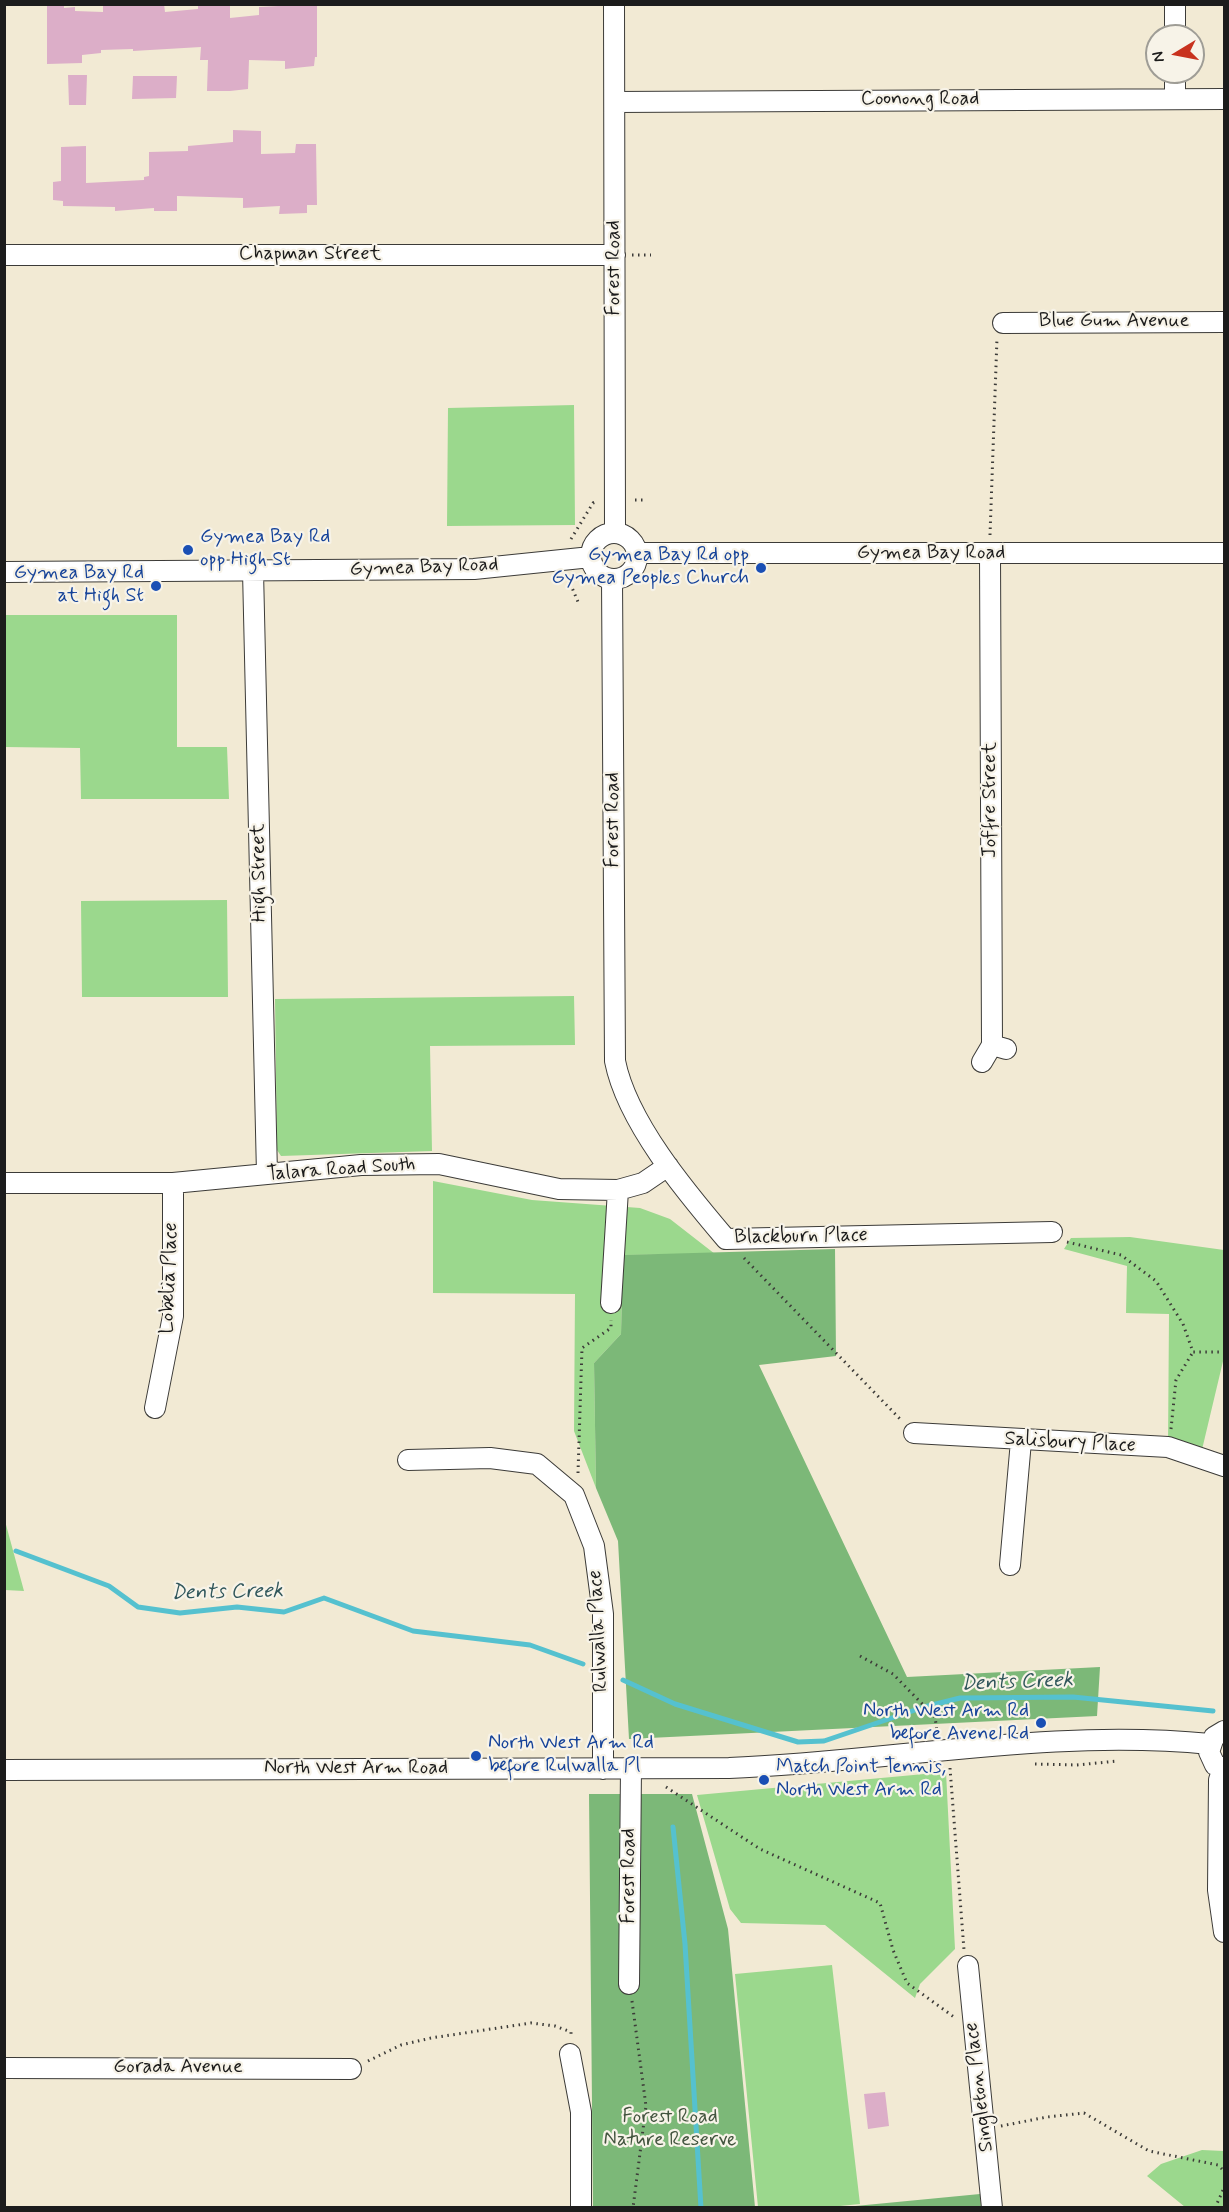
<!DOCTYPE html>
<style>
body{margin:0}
#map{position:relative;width:1229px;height:2212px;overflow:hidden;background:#f2ead4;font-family:Mynerve,sans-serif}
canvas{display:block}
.frame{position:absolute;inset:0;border:6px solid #1c1c1c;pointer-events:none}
.north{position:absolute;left:1145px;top:24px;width:60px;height:60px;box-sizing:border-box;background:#f7f3e8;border:2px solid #9f9d96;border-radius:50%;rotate:260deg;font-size:16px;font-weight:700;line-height:24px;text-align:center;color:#1c1c1c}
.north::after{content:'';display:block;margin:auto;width:21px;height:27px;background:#c8321e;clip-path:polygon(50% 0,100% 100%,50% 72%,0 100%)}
</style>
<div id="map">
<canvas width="1229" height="2212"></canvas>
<div class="frame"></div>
<div class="north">N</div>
</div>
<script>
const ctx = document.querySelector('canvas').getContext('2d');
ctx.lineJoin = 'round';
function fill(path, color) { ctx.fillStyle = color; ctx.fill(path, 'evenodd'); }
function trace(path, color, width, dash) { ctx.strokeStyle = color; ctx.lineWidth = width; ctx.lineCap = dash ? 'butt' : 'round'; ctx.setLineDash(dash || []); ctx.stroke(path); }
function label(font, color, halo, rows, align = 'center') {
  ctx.font = font + ' Mynerve,sans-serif'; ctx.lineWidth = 4.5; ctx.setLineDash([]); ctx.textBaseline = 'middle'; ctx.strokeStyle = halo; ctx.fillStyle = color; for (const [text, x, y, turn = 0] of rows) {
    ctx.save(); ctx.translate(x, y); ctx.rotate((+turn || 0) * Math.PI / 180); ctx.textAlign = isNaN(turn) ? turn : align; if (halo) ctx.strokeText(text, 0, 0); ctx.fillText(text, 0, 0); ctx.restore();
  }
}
const green = new Path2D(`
 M574,405L575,525L447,526L448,408Z
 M5,615H177V747H227L229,799H81L80,748L5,747Z
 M227,900L228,997H82L81,901Z
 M574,996L575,1045L430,1046L432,1151L281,1156L277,1150L275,999Z
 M433,1181L532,1200L640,1208L670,1219L715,1254L623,1255L621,1334L594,1363L596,1488L574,1431L575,1294L433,1293Z
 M1130,1237L1224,1250V1357L1200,1458L1168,1447L1169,1314L1126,1313L1127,1266L1064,1249L1071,1238Z
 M4,1521H5L24,1591L5,1590Z
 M946,1772L955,1949L920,1984L915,1998L825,1925L741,1923L730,1909L697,1795Z
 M832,1965L860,2204L820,2208L758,2207L735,1974Z
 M1202,2150L1224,2151V2207H1185L1147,2176L1161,2164Z`);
const forest = new Path2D(`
 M835,1249L836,1356L759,1365L907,1677L1100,1667L1097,1716L629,1739L618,1541L596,1488L594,1363L621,1334L623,1255Z
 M589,1794H692L728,1929L755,2207H593Z
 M980,2194L981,2207H845Z`);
const stream = new Path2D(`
 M16,1551L109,1586L138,1607L180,1613L237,1607L284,1612L324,1598L413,1631L530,1645L583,1664
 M623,1680L675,1704L798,1742L824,1741L924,1707L960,1698L1073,1697L1213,1711
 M673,1827L685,1944L701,2208`);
const building = new Path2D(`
 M47,4H64V8L75,7V11L103,12V4H164L165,12L198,9V4H230V18L259,15V7L317,4V57H315L314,66L285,69V61L249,60L248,89L230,91H207L208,60H200L201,47L133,51V49L101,50V53L82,55V63L47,64Z
 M68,75H87L86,105H69Z
 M133,76H177L176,98L132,99Z
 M233,130L261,131V154L295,153L296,144H316L317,205H307V213L279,214L280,206L243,208V198L177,196V211H154V208L115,211V207L63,206V201L53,200V182L61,181V147L86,146V183L144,180V177L149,176V152L188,151V146L233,142Z
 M885,2092L889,2126L868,2129L864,2094Z`);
const path = new Path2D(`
 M632,255H651
 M635,500H645
 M990,535L997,338
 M571,539L593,503L598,501
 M568,578L578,602
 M1067,1242L1121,1255L1156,1281L1183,1324L1193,1352H1224
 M744,1258L902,1421
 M1171,1429L1176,1380L1193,1352
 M578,1473L582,1348L611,1328V1320
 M860,1656L893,1674L935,1717L937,1731
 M1035,1764L1077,1765L1118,1761
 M950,1768L964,1950
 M666,1787L760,1849L880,1903L893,1950L907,1983L954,2017
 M632,2001L646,2106L633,2208
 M368,2061L401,2045L431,2038L531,2023L555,2026L571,2032V2037
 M1001,2126L1047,2117L1084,2113L1149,2151L1218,2165L1224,2171
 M1215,2208L1224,2188`);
const minor = new Path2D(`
 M614,4L615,532
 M1175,4V36
 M1175,72V99
 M615,102L1224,99
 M4,255H615
 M1003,323L1224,322
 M591 556a23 23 0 1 1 46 0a23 23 0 1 1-46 0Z
 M637,553H1224
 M990,554L992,1045L1006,1049
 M253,571L267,1174
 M4,572L474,569L591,557
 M612,579L615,1061C627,1122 686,1192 726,1239L1052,1232
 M982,1062L992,1045
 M4,1183H173L361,1165L439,1164L559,1189L618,1190L643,1183L668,1166
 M611,1303L618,1190
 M155,1408L173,1316V1183
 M914,1433L1168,1447L1224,1466
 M408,1460L490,1458L537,1464L574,1495L594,1546L603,1614V1769
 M1010,1565L1021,1441
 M1224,1731L1214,1737L1209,1752L1215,1765L1224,1768
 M1223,1768L1219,1780L1218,1890L1224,1932
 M4,1770L729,1768C890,1762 1048,1728 1210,1744
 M968,1966L992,2208
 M629,1984L631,1768
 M570,2054L581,2112V2208
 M4,2068L351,2069`);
const markers = [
 [188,550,6,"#1a4fb4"],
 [761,568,6,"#1a4fb4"],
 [156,586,6,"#1a4fb4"],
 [1041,1723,6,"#1a4fb4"],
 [476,1756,6,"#1a4fb4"],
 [764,1780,6,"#1a4fb4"]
];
const streetNames = [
 ["Coonong Road",920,100],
 ["Chapman Street",310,255],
 ["Forest Road",615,268,-90],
 ["Blue Gum Avenue",1114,322],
 ["Gymea Bay Road",931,554],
 ["Gymea Bay Road",424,568,-2],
 ["Joffre Street",991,800,-90],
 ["Forest Road",614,820,-90],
 ["High Street",260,873,-91],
 ["Talara Road South",341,1170,-4],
 ["Blackburn Place",801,1237,-1],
 ["Lobelia Place",170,1278,-88],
 ["Salisbury Place",1070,1443,3],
 ["Rulwalla Place",599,1631,-93],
 ["North West Arm Road",356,1769],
 ["Forest Road",630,1876,-90],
 ["Gorada Avenue",178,2068],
 ["Singleton Place",980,2087,-97]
];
const transitNames = [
 ["Gymea Bay Rd",200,538],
 ["opp High St",200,561],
 ["Gymea Bay Rd opp",749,556,"right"],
 ["Gymea Peoples Church",749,579,"right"],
 ["Gymea Bay Rd",144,574,"right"],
 ["at High St",144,597,"right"],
 ["North West Arm Rd",1029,1712,"right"],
 ["before Avenel Rd",1029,1735,"right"],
 ["North West Arm Rd",488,1744],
 ["before Rulwalla Pl",488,1767],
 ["Match Point Tennis,",776,1768],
 ["North West Arm Rd",776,1791]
];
const parkNames = [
 ["Forest Road",670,2118],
 ["Nature Reserve",670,2141]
];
const waterNames = [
 ["Dents Creek",227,1593,-1],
 ["Dents Creek",1017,1683,-2]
];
fill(green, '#9bd88d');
fill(forest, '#7cb878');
trace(stream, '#55c1cf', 5);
fill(building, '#dcaec8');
trace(minor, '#3c3b38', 22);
trace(path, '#3c3b38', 3, [1.5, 4.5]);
trace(minor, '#fff', 20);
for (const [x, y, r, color] of markers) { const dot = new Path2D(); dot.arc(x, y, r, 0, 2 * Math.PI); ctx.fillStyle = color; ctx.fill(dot); trace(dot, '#f7f3e8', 2); }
label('20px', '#1c1c1c', '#f7f3e8', streetNames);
label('20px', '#164399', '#f7f3e8', transitNames, 'left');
label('20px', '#42543e', '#f7f3e8', parkNames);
label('italic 21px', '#30565b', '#f7f3e8', waterNames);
</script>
